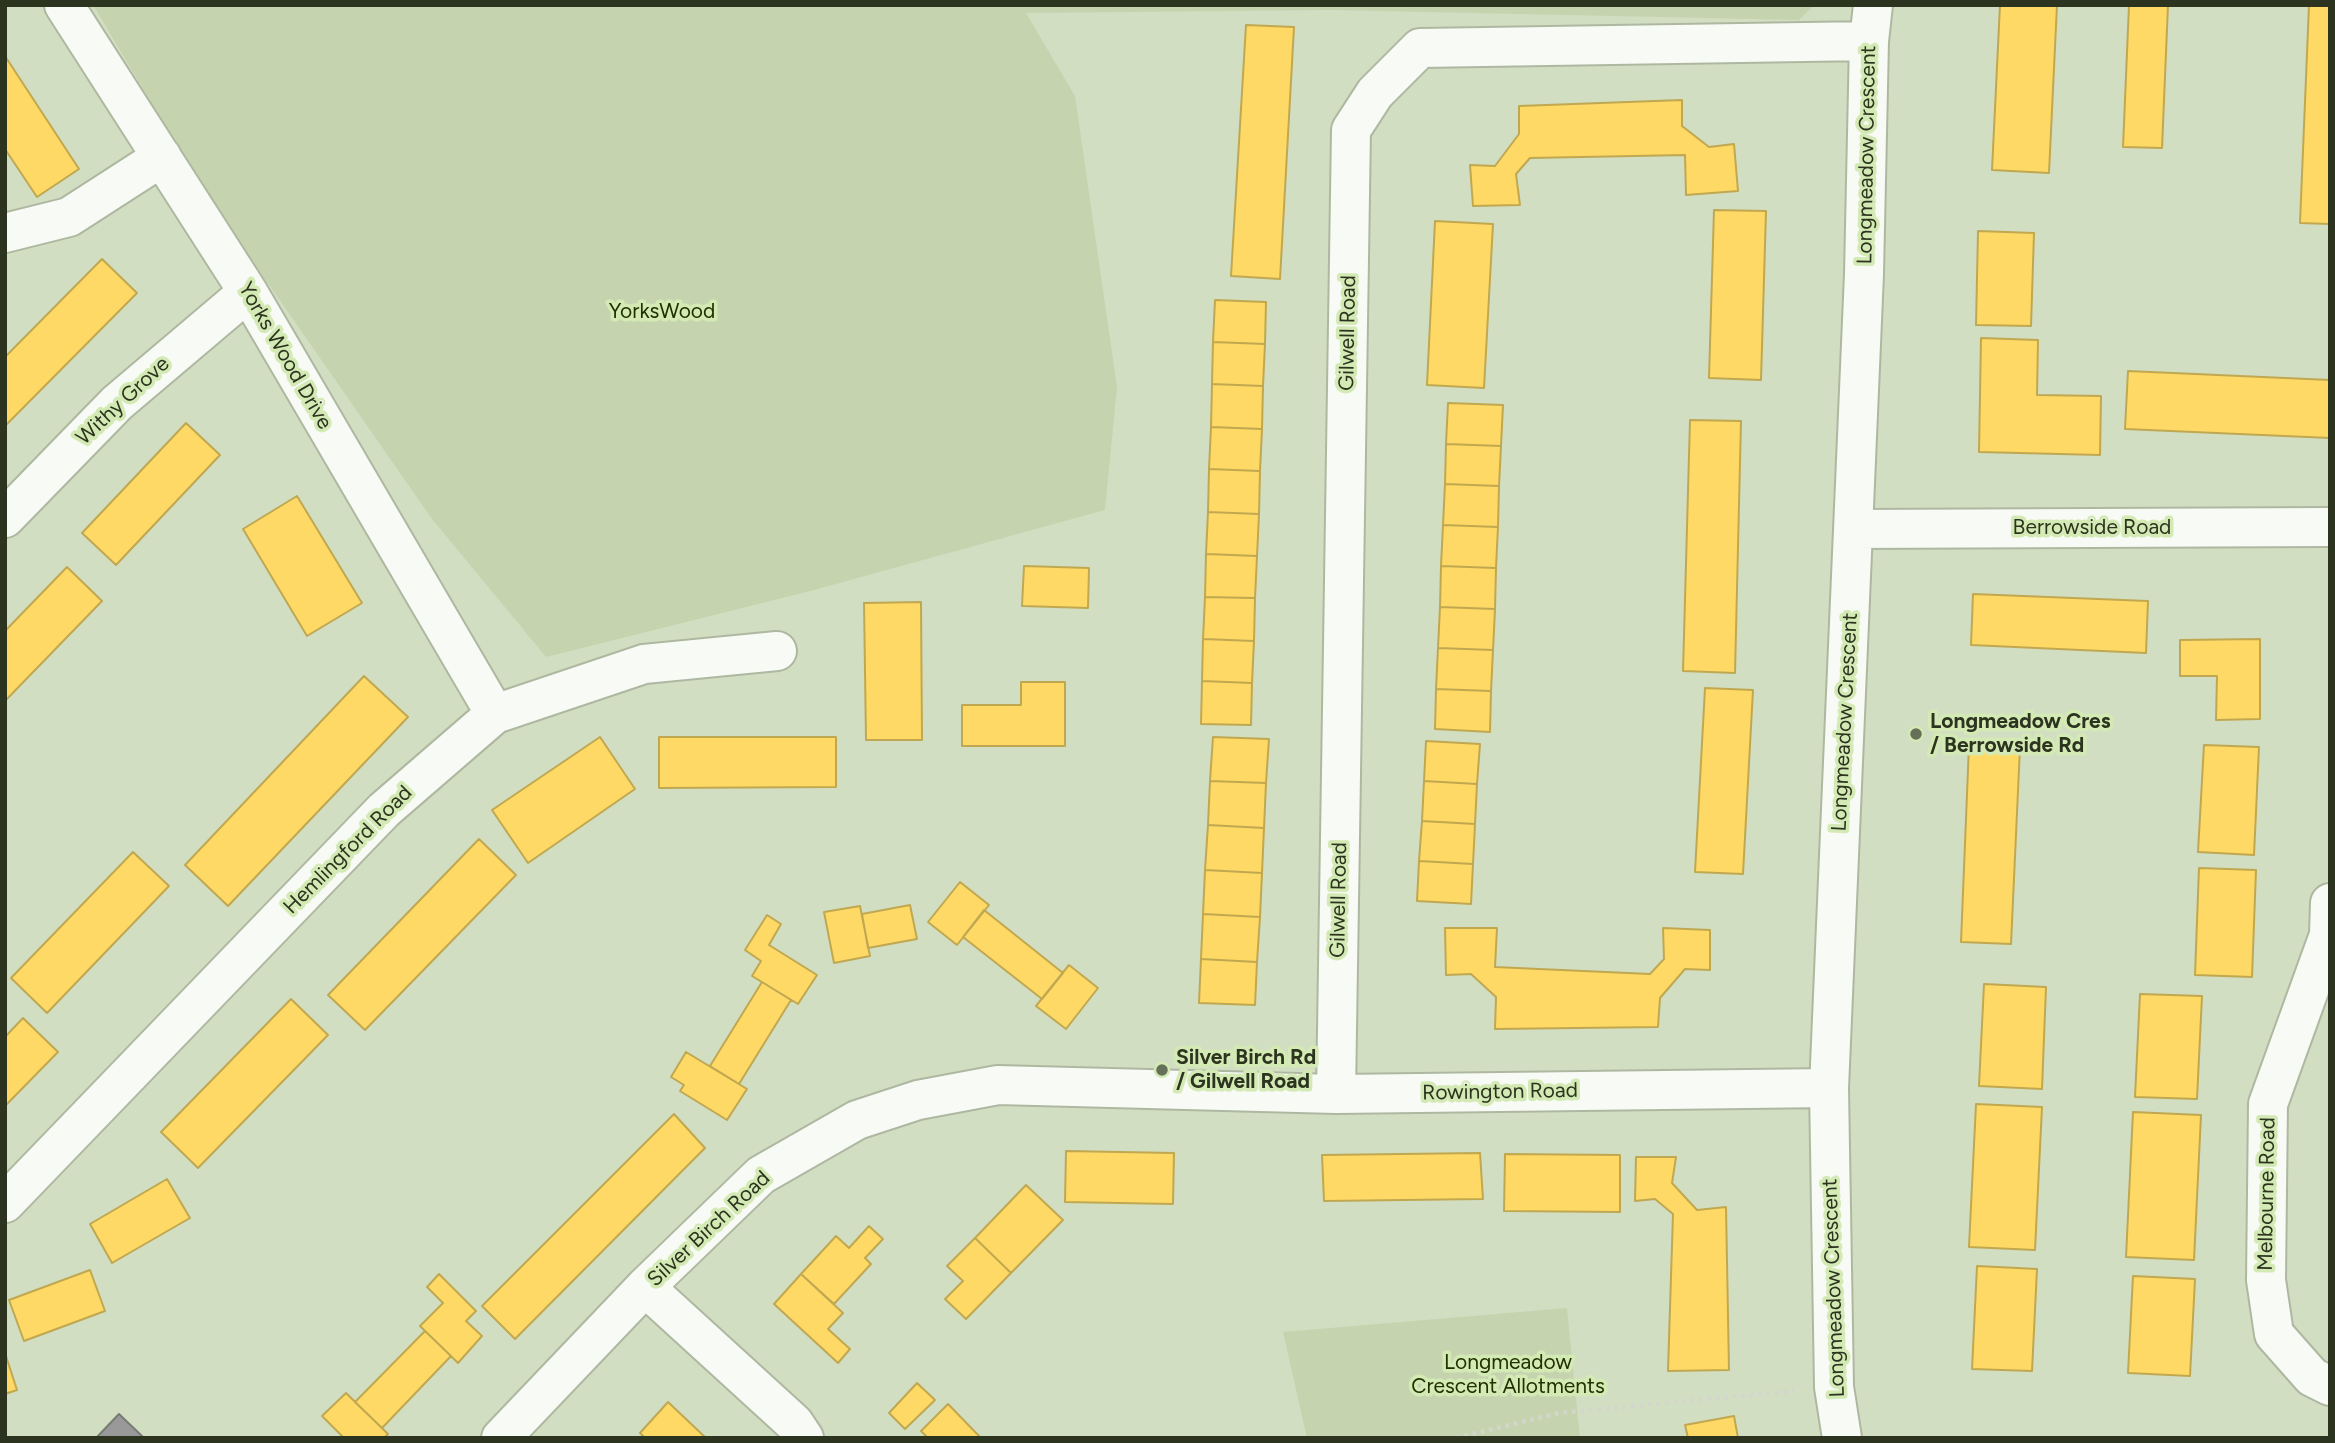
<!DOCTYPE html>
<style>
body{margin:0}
#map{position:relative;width:2335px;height:1443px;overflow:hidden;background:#d2dec1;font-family:Figtree,sans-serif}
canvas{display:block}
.frame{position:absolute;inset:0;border:7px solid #2c341f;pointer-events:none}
</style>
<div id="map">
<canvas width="2335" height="1443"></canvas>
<div class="frame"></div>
</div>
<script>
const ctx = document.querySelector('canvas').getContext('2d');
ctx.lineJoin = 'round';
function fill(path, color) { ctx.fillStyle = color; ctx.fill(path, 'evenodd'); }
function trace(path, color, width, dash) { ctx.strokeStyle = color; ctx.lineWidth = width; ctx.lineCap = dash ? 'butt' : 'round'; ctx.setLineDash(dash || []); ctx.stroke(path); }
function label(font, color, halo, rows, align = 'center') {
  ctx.font = font + ' Figtree,sans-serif'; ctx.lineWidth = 7; ctx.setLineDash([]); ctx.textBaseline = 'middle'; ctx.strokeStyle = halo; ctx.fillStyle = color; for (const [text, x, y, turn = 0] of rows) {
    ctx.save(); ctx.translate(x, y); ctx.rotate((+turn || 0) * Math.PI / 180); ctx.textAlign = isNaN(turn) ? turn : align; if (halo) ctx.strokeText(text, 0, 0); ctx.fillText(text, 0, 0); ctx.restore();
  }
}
const green = new Path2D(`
 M93,5H1814L1799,20L1332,10L1026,13L1075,96L1117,387L1105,510L814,590L546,657L432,519L203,190Z
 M1567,1308L1580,1438H1307L1283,1332Z`);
const homes = new Path2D(`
 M2000,5H2057L2049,173L1992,170Z
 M2129,5H2168L2162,148L2123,147Z
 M2309,5H2330V224L2300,223Z
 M1246,25L1294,27L1280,279L1231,276Z
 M5,56L79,169L37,197L5,149Z
 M1682,100V126L1709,147L1734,144L1738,191L1686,195L1685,155L1530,158L1516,174L1520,205L1473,206L1470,165L1495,166L1519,134V106Z
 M1714,210L1766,211L1761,380L1709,378Z
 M1435,221L1493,224L1484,388L1427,385Z
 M1978,231L2034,233L2031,326L1976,325Z
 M102,259L137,293L5,426V357Z
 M1215,300L1266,302L1265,344L1213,342Z
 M1981,338L2038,340L2037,395L2101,396L2100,455L1979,452Z
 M1213,342L1265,344L1263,386L1212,384Z
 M2128,371L2330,380V438L2125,429Z
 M1212,384L1263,386L1262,429L1211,427Z
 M1448,403L1503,405L1501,446L1446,444Z
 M1690,420L1741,421L1735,673L1683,671Z
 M186,423L220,455L116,565L82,533Z
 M1211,427L1262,429L1260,471L1209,469Z
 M1446,444L1501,446L1499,486L1445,484Z
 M1209,469L1260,471L1259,514L1208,512Z
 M1445,484L1499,486L1498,527L1443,525Z
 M297,496L362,603L307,636L243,529Z
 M1208,512L1259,514L1257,556L1206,554Z
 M1443,525L1498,527L1496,568L1441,566Z
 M1206,554L1257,556L1255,598L1205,597Z
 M1024,566L1089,568L1088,608L1022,606Z
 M1441,566L1496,568L1495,609L1440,607Z
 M67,567L102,601L5,701V631Z
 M1973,594L2148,601L2146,653L1971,645Z
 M1205,597L1255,598L1254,641L1203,639Z
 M921,602L922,740H866L864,603Z
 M1440,607L1495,609L1493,650L1438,648Z
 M1203,639L1254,641L1252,683L1202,681Z
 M2260,639V719L2216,720L2217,676H2180V640Z
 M1438,648L1493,650L1491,691L1436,689Z
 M364,676L408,717L228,906L185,865Z
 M1202,681L1252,683L1251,725L1201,724Z
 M1021,682H1065V746H962V705H1021Z
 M1705,688L1753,690L1743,874L1695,872Z
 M1436,689L1491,691L1490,732L1435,729Z
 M600,737L635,789L528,863L492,810Z
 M659,737H836V787L659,788Z
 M1213,737L1269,739L1266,783L1210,781Z
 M1426,741L1480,744L1477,784L1424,781Z
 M1969,745L2020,747L2011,944L1961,942Z
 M2204,745L2259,747L2254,855L2198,852Z
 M1210,781L1266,783L1264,828L1208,825Z
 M1424,781L1477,784L1475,824L1422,821Z
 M1422,821L1475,824L1473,864L1419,861Z
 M1208,825L1264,828L1262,873L1205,870Z
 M479,839L516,875L365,1030L328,995Z
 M133,852L169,886L47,1013L11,978Z
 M1419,861L1473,864L1471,904L1417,901Z
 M2199,868L2256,870L2252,977L2195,975Z
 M1205,870L1262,873L1260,917L1203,914Z
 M960,882L989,905L957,945L928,922Z
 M910,905L917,939L868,948L862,914Z
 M860,906L870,956L834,963L824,912Z
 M984,910L1063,973L1042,999L963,937Z
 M1203,914L1260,917L1257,962L1201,959Z
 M767,915L781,924L769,945L817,975L798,1004L752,976L761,961L745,950Z
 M1445,928H1497L1495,967L1650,974L1664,959L1663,928L1710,930V970L1685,969L1660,998L1658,1027L1495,1029L1496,997L1471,974L1446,975Z
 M1201,959L1257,962L1255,1005L1199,1003Z
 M1069,965L1098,988L1066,1029L1036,1006Z
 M762,982L791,1000L739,1084L710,1066Z
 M1984,984L2046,987L2042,1089L1979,1086Z
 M2140,994L2202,996L2197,1099L2135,1097Z
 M291,999L328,1035L198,1168L161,1132Z
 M23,1018L58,1052L5,1106V1037Z
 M686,1052L747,1089L727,1120L680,1091L684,1085L671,1077Z
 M1976,1104L2042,1107L2035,1250L1969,1247Z
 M2133,1112L2201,1115L2194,1260L2126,1257Z
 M674,1114L705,1148L515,1339L482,1306Z
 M1066,1151L1174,1153L1173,1204L1065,1202Z
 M1480,1153L1483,1199L1324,1201L1322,1155Z
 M1505,1154L1620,1155V1212L1504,1211Z
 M1636,1157H1676L1672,1183L1697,1210L1726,1207L1729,1370L1668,1371L1673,1214L1655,1199L1635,1201Z
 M167,1179L190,1218L112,1263L90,1224Z
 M1026,1185L1063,1220L1011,1273L975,1238Z
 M869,1226L883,1239L865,1258L871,1264L834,1304L801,1274L836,1236L849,1248Z
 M975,1238L1011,1273L966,1319L945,1299L963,1281L947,1266Z
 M1977,1266L2037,1269L2032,1371L1972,1369Z
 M90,1270L105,1311L24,1341L9,1300Z
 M439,1274L476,1311L466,1321L482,1336L458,1363L420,1326L443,1303L427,1287Z
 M801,1274L843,1313L828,1329L850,1349L838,1363L774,1304Z
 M2133,1276L2195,1279L2190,1376L2128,1373Z
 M425,1331L451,1356L382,1428L355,1402Z
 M5,1353L17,1390L5,1394Z
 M917,1383L935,1400L905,1429L889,1413Z
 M346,1393L388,1434L384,1438H344L322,1416Z
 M668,1402L706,1438H645L640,1433Z
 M948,1404L981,1438H928L921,1431Z
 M1734,1416L1738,1438H1688L1685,1425Z`);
const industry = new Path2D(`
 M119,1414L143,1437V1438H96Z`);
const path = new Path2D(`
 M1456,1438L1559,1413L1794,1391`);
const minor = new Path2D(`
 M64,5L248,292L495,714
 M5,233L69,217L162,157
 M5,518L117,403L248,292
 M1854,529L2330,527
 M2330,903L2329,935L2268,1104L2266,1280L2274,1334L2312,1377L2330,1386
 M1336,1094L1351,130L1375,93L1420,48L1869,41
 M5,1203L384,810L495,714L644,664L777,651
 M645,1287L794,1423L804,1438
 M501,1438L645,1287L761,1175L857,1120L918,1100L998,1085L1336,1094L1829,1088
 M1842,1438L1834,1387L1829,1088L1864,274L1869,41L1873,5`);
const markers = [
 [1916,734,7,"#667058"],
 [1162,1070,7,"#667058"]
];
const streetNames = [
 ["Longmeadow Crescent",1867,155,-89],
 ["Gilwell Road",1348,333,-89],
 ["Yorks Wood Drive",285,356,60],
 ["Withy Grove",123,401,-43],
 ["Berrowside Road",2092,528],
 ["Longmeadow Crescent",1845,722,-87],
 ["Hemlingford Road",348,850,-45],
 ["Gilwell Road",1339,900,-89],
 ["Rowington Road",1500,1092,-1],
 ["Melbourne Road",2267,1194,-89],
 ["Silver Birch Road",709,1229,-43],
 ["Longmeadow Crescent",1834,1288,-92]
];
const parkNames = [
 ["YorksWood",662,312],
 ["Longmeadow",1508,1363],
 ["Crescent Allotments",1508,1387]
];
const poiNames = [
 ["Longmeadow Cres",1930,722],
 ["/ Berrowside Rd",1930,746],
 ["Silver Birch Rd",1176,1058],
 ["/ Gilwell Road",1176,1082]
];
fill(green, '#c5d4af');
fill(homes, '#ffd966');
trace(homes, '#c0a851', 2);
fill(industry, '#999');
trace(industry, '#787b74', 2);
trace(minor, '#aeb8a1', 42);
trace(path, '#d3d6cd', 4.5, [3.5, 5]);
trace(minor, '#f8faf6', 38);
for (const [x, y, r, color] of markers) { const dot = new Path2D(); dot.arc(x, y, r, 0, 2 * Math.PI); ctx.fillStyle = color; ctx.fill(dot); trace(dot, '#d4eab5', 2.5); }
label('21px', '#2c341f', '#d4eab5', streetNames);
label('21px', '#213000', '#d4eab5', parkNames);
label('bold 21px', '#2c341f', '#d4eab5', poiNames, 'left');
</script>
